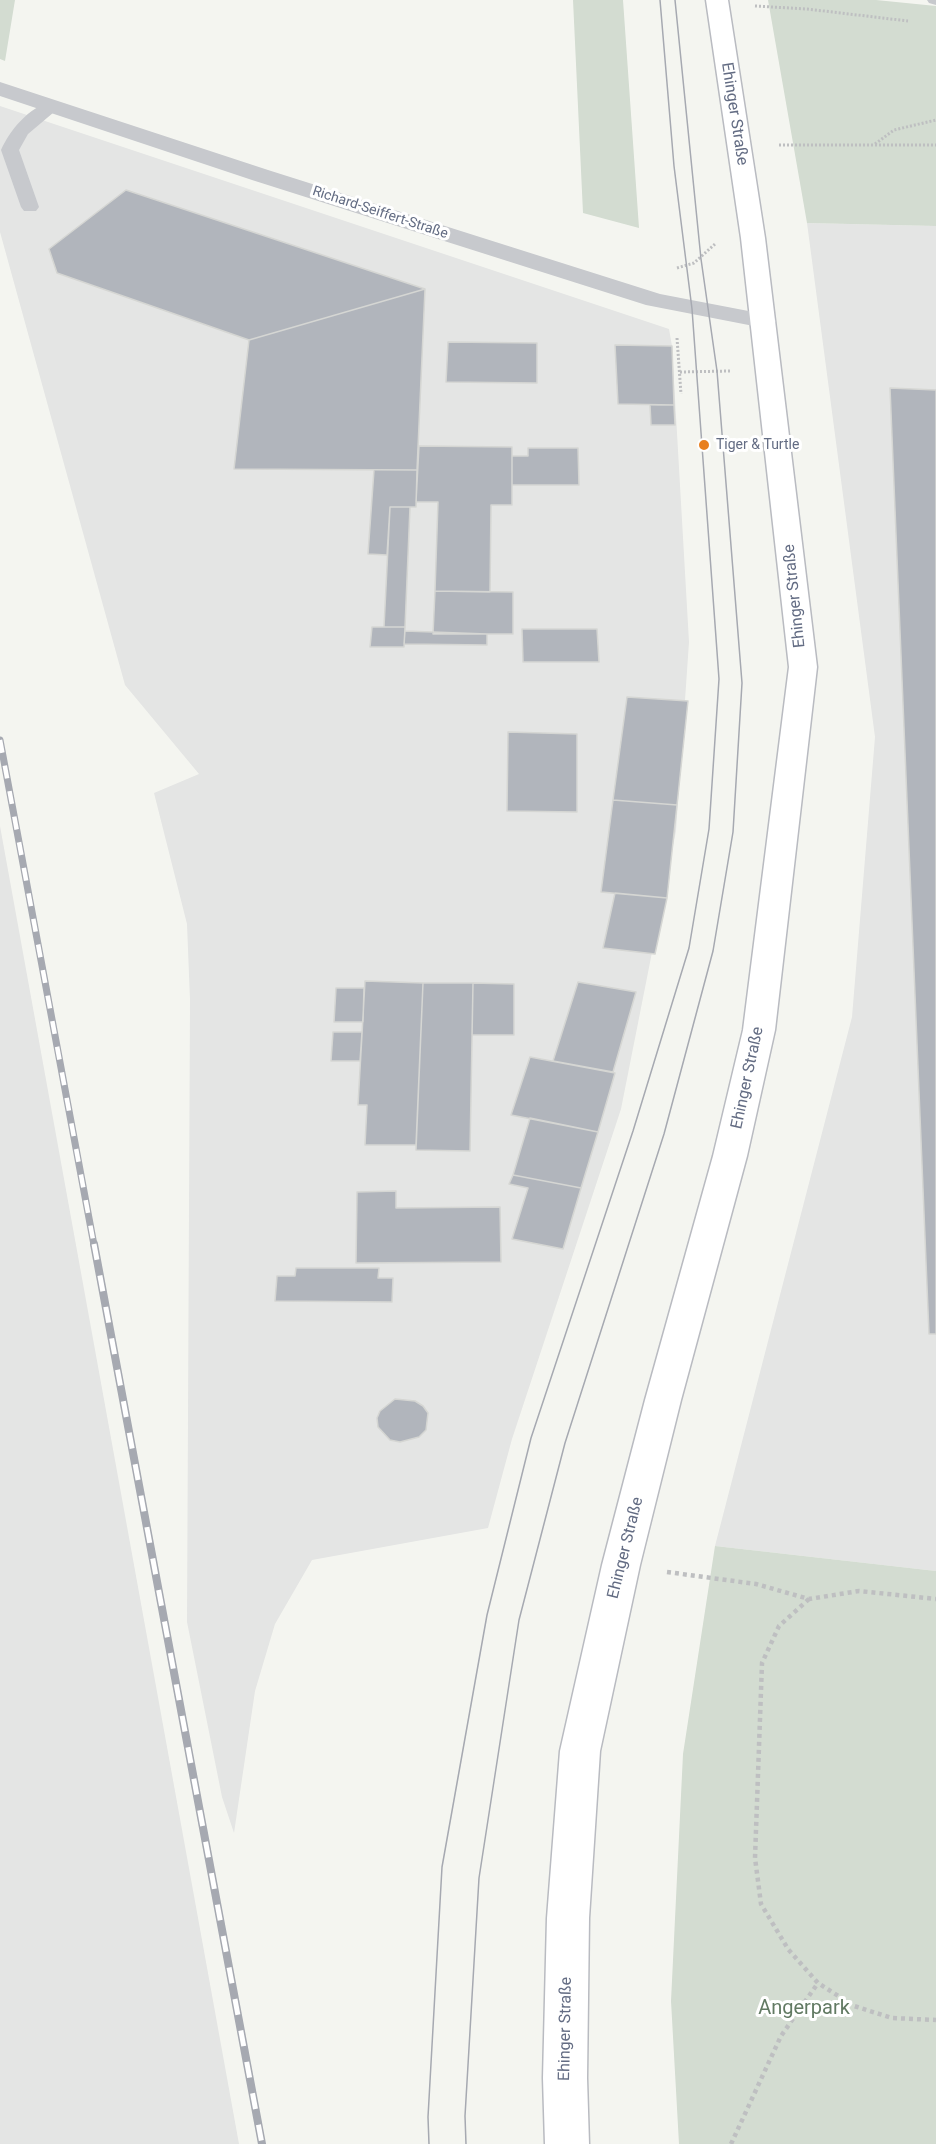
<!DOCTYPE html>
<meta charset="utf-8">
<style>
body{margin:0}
canvas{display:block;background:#f4f5f0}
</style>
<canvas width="936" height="2144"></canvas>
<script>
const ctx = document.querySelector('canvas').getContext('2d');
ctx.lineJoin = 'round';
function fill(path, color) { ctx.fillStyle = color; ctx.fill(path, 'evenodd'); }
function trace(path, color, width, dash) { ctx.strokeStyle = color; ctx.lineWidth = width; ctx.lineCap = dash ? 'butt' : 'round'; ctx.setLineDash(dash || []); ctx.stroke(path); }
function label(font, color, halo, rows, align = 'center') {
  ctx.font = font + ' Roboto,sans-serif'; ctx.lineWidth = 6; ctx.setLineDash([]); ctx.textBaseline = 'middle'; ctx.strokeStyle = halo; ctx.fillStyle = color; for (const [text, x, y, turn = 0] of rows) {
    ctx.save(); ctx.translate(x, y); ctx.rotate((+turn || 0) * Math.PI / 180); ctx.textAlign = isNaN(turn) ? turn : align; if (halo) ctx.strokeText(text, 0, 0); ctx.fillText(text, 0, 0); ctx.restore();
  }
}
const built = new Path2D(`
 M0,106L669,329L672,346L689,642L676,831L621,1109L512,1439L488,1528L312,1560L275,1624L255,1691L234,1833L222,1797L187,1622L190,1000L187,924L154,793L199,774L125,685L0,232Z
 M807,223L936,226V1571L715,1546L852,1017L875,737Z
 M0,826L72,1223L239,2144H0Z`);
const green = new Path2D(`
 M0,0H15L5,61L0,59Z
 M573,0H623L639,228L583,213Z
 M768,0H876L936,6V226L807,223Z
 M715,1546L936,1571V2144H679L671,2001L683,1754Z`);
const building = new Path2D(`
 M126,190L425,289L249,340L57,273L49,249Z
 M425,289L417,470L234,469L249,340Z
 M448,342L537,343V383L446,382Z
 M615,345L672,346L674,405L618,404Z
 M890,388L936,390V1334H929Z
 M650,405H674L675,425H651Z
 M419,446L512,447V505H491L490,592L435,591L438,502H416Z
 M528,448H578L579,485H512V456H528Z
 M374,470H417L416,507H390L387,555L368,554Z
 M390,507H410L405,627H384Z
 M435,591L513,592V634H433Z
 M372,627H405L404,647H370Z
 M522,629H597L599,662H523Z
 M405,631L487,634V645L404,644Z
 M627,697L688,701L677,805L613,800Z
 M508,732L577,734V812L507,811Z
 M613,800L677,805L667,898L601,892Z
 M615,893L667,898L655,954L603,948Z
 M365,981L423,983L416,1145H365L367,1105H358Z
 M578,982L636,992L613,1072L553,1061Z
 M423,983H473L470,1151L416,1150Z
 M473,983L514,984V1035H472Z
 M336,988H364L363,1022H334Z
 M333,1032H362L360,1061H331Z
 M530,1057L615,1073L598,1132L511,1115Z
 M530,1118L598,1132L581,1188L513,1175Z
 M513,1175L581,1188L563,1249L512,1239L528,1188L509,1184Z
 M396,1191V1208L500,1207L501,1262L356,1263L357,1192Z
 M296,1268H379L378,1278H393L392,1302L275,1301L277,1276H295Z
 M395,1399L415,1401L423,1406L428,1413L426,1430L419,1437L400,1442L390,1440L378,1427L377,1418L380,1411Z`);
const pathFar1 = new Path2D(`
 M755,6L807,9L908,21
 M875,144L894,130L936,120
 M779,145H936
 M677,268L694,263L715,244
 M677,338L681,394
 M680,372L730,371`);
const path = new Path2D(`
 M667,1572L756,1584L809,1599L859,1591L936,1599
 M809,1599L779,1626L762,1663L755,1858L761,1904L788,1949L818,1983L854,2006L892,2018L936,2020
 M731,2144L781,2036L818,1983`);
const lane = new Path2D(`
 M927,0H936V5L929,3Z
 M51,102L57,103L60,107L28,134L19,150L39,207L36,211H24L21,207L1,150C10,130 29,107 51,102Z`);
const street = new Path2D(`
 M0,82L268,170L660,294L764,314L773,316L776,321L773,326L764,328L646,305L252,180L0,96Z`);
const secondary = new Path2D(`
 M706,0H728L765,238L817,667L775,1030L747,1156L681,1400L640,1565L600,1751L589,1918L587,2078L589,2144H545L543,2078L547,1918L560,1751L602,1565L645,1400L713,1156L743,1030L789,667L741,238Z`);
const tram = new Path2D(`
 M429,2144L428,2117L442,1867L487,1615L531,1438L633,1131L689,948L709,829L719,679L692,309L674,166L660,0
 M466,2144L465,2116L479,1878L519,1620L565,1443L664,1134L713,951L733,832L742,683L717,371L701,259L675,0`);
const railFar1 = new Path2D(`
 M0,740L94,1245`);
const rail = new Path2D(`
 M94,1244L262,2144`);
const markers = [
 [704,445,6,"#e87f1e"]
];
const farStreetnames = [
 ["Richard-Seiffert-Straße",380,213,18]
];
const farPoinames = [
 ["Tiger & Turtle",716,445]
];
const streetNames = [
 ["Ehinger Straße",734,114,81],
 ["Ehinger Straße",795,596,-96],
 ["Ehinger Straße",748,1078,-78],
 ["Ehinger Straße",626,1548,-76],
 ["Ehinger Straße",566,2029,-89]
];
const nearParknames = [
 ["Angerpark",804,2009]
];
fill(built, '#e4e5e4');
fill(green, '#d3dcd1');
fill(building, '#b1b5bc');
trace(building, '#d5d6d3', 1.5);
trace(secondary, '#b9bbc1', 3);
trace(pathFar1, '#bebfc1', 3, [2, 2]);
trace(path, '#bebfc1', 4.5, [4, 4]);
fill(lane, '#c7c9cd');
fill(street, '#c7c9cd');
fill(secondary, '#fff');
trace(tram, '#a6a9b1', 1.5);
trace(railFar1, '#a6a9b1', 7);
trace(rail, '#a6a9b1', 8);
trace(railFar1, '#fff', 4.5, [13]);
trace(rail, '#fff', 5, [16]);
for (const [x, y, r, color] of markers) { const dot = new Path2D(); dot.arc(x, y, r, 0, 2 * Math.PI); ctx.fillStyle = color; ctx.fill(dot); trace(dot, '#fff', 2); }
label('14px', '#636c83', '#fff', farStreetnames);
label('14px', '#636c83', '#fff', farPoinames, 'left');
label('16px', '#636c83', '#fff', streetNames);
label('20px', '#627a63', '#fff', nearParknames);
</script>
